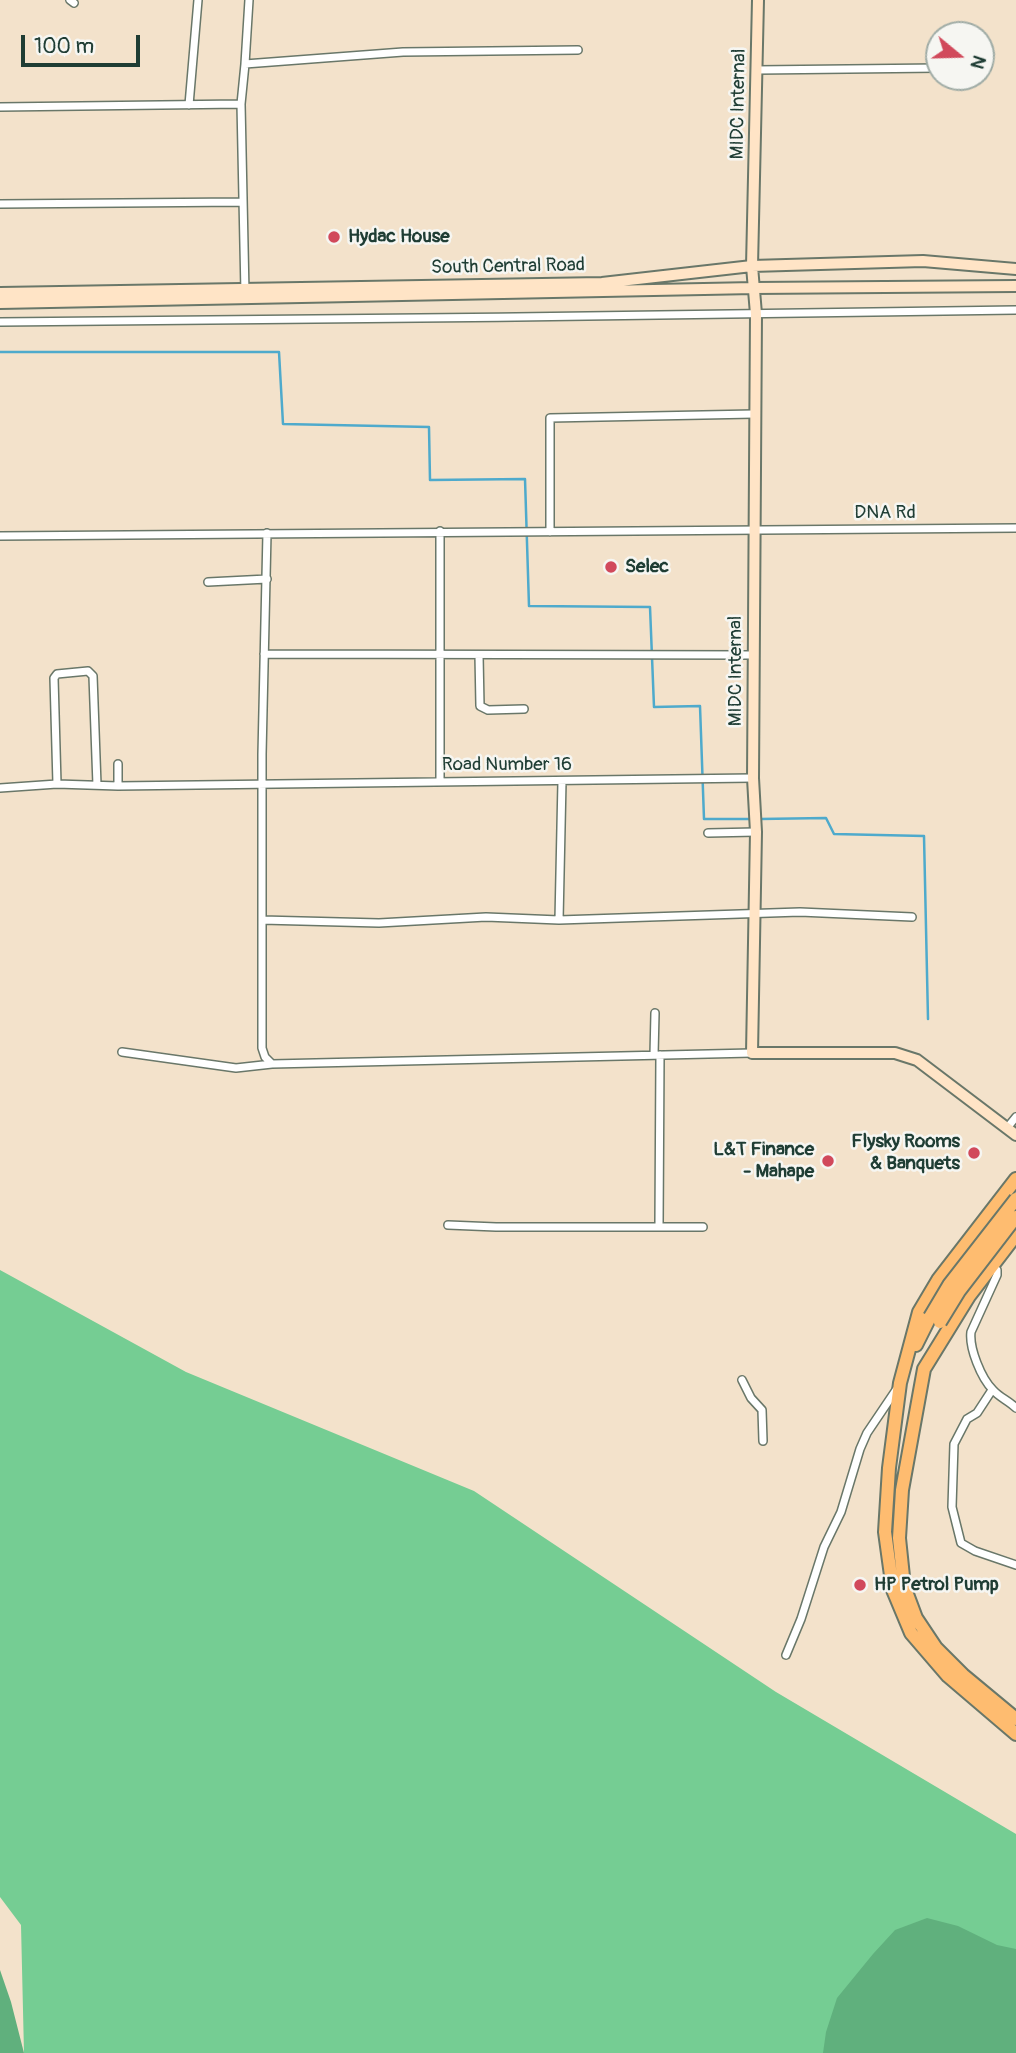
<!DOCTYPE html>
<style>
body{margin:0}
#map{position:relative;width:1016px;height:2053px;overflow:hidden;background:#f3e2cb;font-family:Pangolin,sans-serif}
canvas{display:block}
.north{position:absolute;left:925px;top:21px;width:70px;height:70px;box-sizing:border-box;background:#f6f6f2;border:2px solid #a0aca6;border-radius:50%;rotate:109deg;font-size:19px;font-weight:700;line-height:28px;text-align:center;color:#1f3d34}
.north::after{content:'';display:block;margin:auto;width:24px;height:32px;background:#d1495b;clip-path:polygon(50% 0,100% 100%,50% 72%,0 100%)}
.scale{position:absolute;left:21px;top:35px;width:119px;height:32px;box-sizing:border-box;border:4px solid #1f3d34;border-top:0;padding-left:9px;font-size:21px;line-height:24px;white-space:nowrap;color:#1f3d34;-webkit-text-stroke:5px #f6f6f2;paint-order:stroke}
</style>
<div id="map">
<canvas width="1016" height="2053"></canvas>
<div class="north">N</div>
<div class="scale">100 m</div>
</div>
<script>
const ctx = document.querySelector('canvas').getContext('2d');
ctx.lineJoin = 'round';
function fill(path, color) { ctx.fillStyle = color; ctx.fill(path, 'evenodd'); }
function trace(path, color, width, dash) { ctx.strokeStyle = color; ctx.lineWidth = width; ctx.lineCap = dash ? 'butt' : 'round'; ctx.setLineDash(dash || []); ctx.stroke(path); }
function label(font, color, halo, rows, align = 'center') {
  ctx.font = font + ' Pangolin,sans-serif'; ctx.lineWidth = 5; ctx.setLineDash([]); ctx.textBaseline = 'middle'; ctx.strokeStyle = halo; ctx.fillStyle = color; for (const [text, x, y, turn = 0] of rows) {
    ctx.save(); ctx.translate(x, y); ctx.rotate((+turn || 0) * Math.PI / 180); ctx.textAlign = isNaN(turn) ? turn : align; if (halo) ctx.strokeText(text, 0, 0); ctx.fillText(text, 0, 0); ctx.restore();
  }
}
const green = new Path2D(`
 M0,1270L186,1372L474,1491L776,1692L1016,1834V2053H24L21,1925L0,1897Z`);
const forest = new Path2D(`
 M927,1918L958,1926L997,1945L1016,1949V2053H823L826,2032L837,1998L873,1954L895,1930Z
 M0,1970L11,2002L24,2053H0Z`);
const stream = new Path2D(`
 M0,352H279L283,424L429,427L430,480L525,479L529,606L650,607L654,707L700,706L704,819H754
 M760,819L826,818L834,834L924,836L928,1019`);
const street = new Path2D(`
 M70,0L74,3
 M245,64L249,0
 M981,68H987
 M757,70L939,68
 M189,105L198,0
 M0,107L241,104
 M0,204L242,202
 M245,293L241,104L245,64L403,52L578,50
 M0,322C339,320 677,315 1016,310
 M440,531V781
 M550,532V418L754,414
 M267,533L262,754V1048L265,1057L272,1064L752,1053
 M0,536L1016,528
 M208,582L267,579
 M264,654L754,655
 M479,655L480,706L488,710L524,709
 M57,784L54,678L57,674L88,671L93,676L97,785
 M118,786V764
 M0,788L57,784L118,786L753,778
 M708,833L756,832
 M262,920L379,923L486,917L559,920L800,912L912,917
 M559,920L562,781
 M122,1052L236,1068L272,1064
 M654,1055L655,1013
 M1007,1128L1016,1117
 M448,1225L496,1227H703
 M659,1225L660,1055
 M991,1263L997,1270V1275L971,1332C969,1348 981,1378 993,1390C999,1397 1009,1401 1016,1408
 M742,1380L751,1398L762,1410L763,1441
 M992,1390L977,1413L967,1419L954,1444L952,1507L961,1543L975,1551L1016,1565
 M786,1655L801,1619L824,1547L841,1512L860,1449L867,1433L896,1390`);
const secondary = new Path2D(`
 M758,0L752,266L756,314L753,778L756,832L752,1053H895L917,1060L1016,1135
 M0,293L602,283L752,266L923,261L1016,269
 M0,303L754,288L1016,286`);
const primary = new Path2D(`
 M1016,1179L938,1280L919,1312L900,1383L889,1468L885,1532L893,1590L911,1633L948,1676L1016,1734
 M1016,1235L969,1296L924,1369L902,1490L899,1538L904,1586L916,1618L936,1648L963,1675L1016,1719
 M916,1345L930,1317`);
const primaryBridge = new Path2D(`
 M930,1317L949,1285L1016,1199
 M940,1322L959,1291L1016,1217`);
const markers = [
 [334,237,7,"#d1495b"],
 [611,567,7,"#d1495b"],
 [974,1153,7,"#d1495b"],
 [828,1161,7,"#d1495b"],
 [860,1585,7,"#d1495b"]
];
const streetNames = [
 ["MIDC Internal",739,104,-89],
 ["South Central Road",508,267,-1],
 ["DNA Rd",885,513],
 ["MIDC Internal",736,671,-90],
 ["Road Number 16",507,765]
];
const poiNames = [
 ["Hydac House",348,237],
 ["Selec",625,567],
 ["Flysky Rooms",960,1142,"right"],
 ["& Banquets",960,1164,"right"],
 ["L&T Finance",814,1150,"right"],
 ["- Mahape",814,1172,"right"],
 ["HP Petrol Pump",874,1585]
];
fill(green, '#75cd93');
fill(forest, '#60b07d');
trace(stream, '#4eaacc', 2.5);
trace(street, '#697769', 10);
trace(secondary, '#697769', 14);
trace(primary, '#697769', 16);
trace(street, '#fff', 7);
trace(secondary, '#ffe4c6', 10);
trace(primary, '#febc70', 12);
trace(primaryBridge, '#697769', 16, []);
trace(primaryBridge, '#febc70', 12);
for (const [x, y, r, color] of markers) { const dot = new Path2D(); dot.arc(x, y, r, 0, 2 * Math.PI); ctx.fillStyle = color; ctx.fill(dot); trace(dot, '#f6f6f2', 2.5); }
label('19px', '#1f3d34', '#f6f6f2', streetNames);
label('bold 19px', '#1f3d34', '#f6f6f2', poiNames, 'left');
</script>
